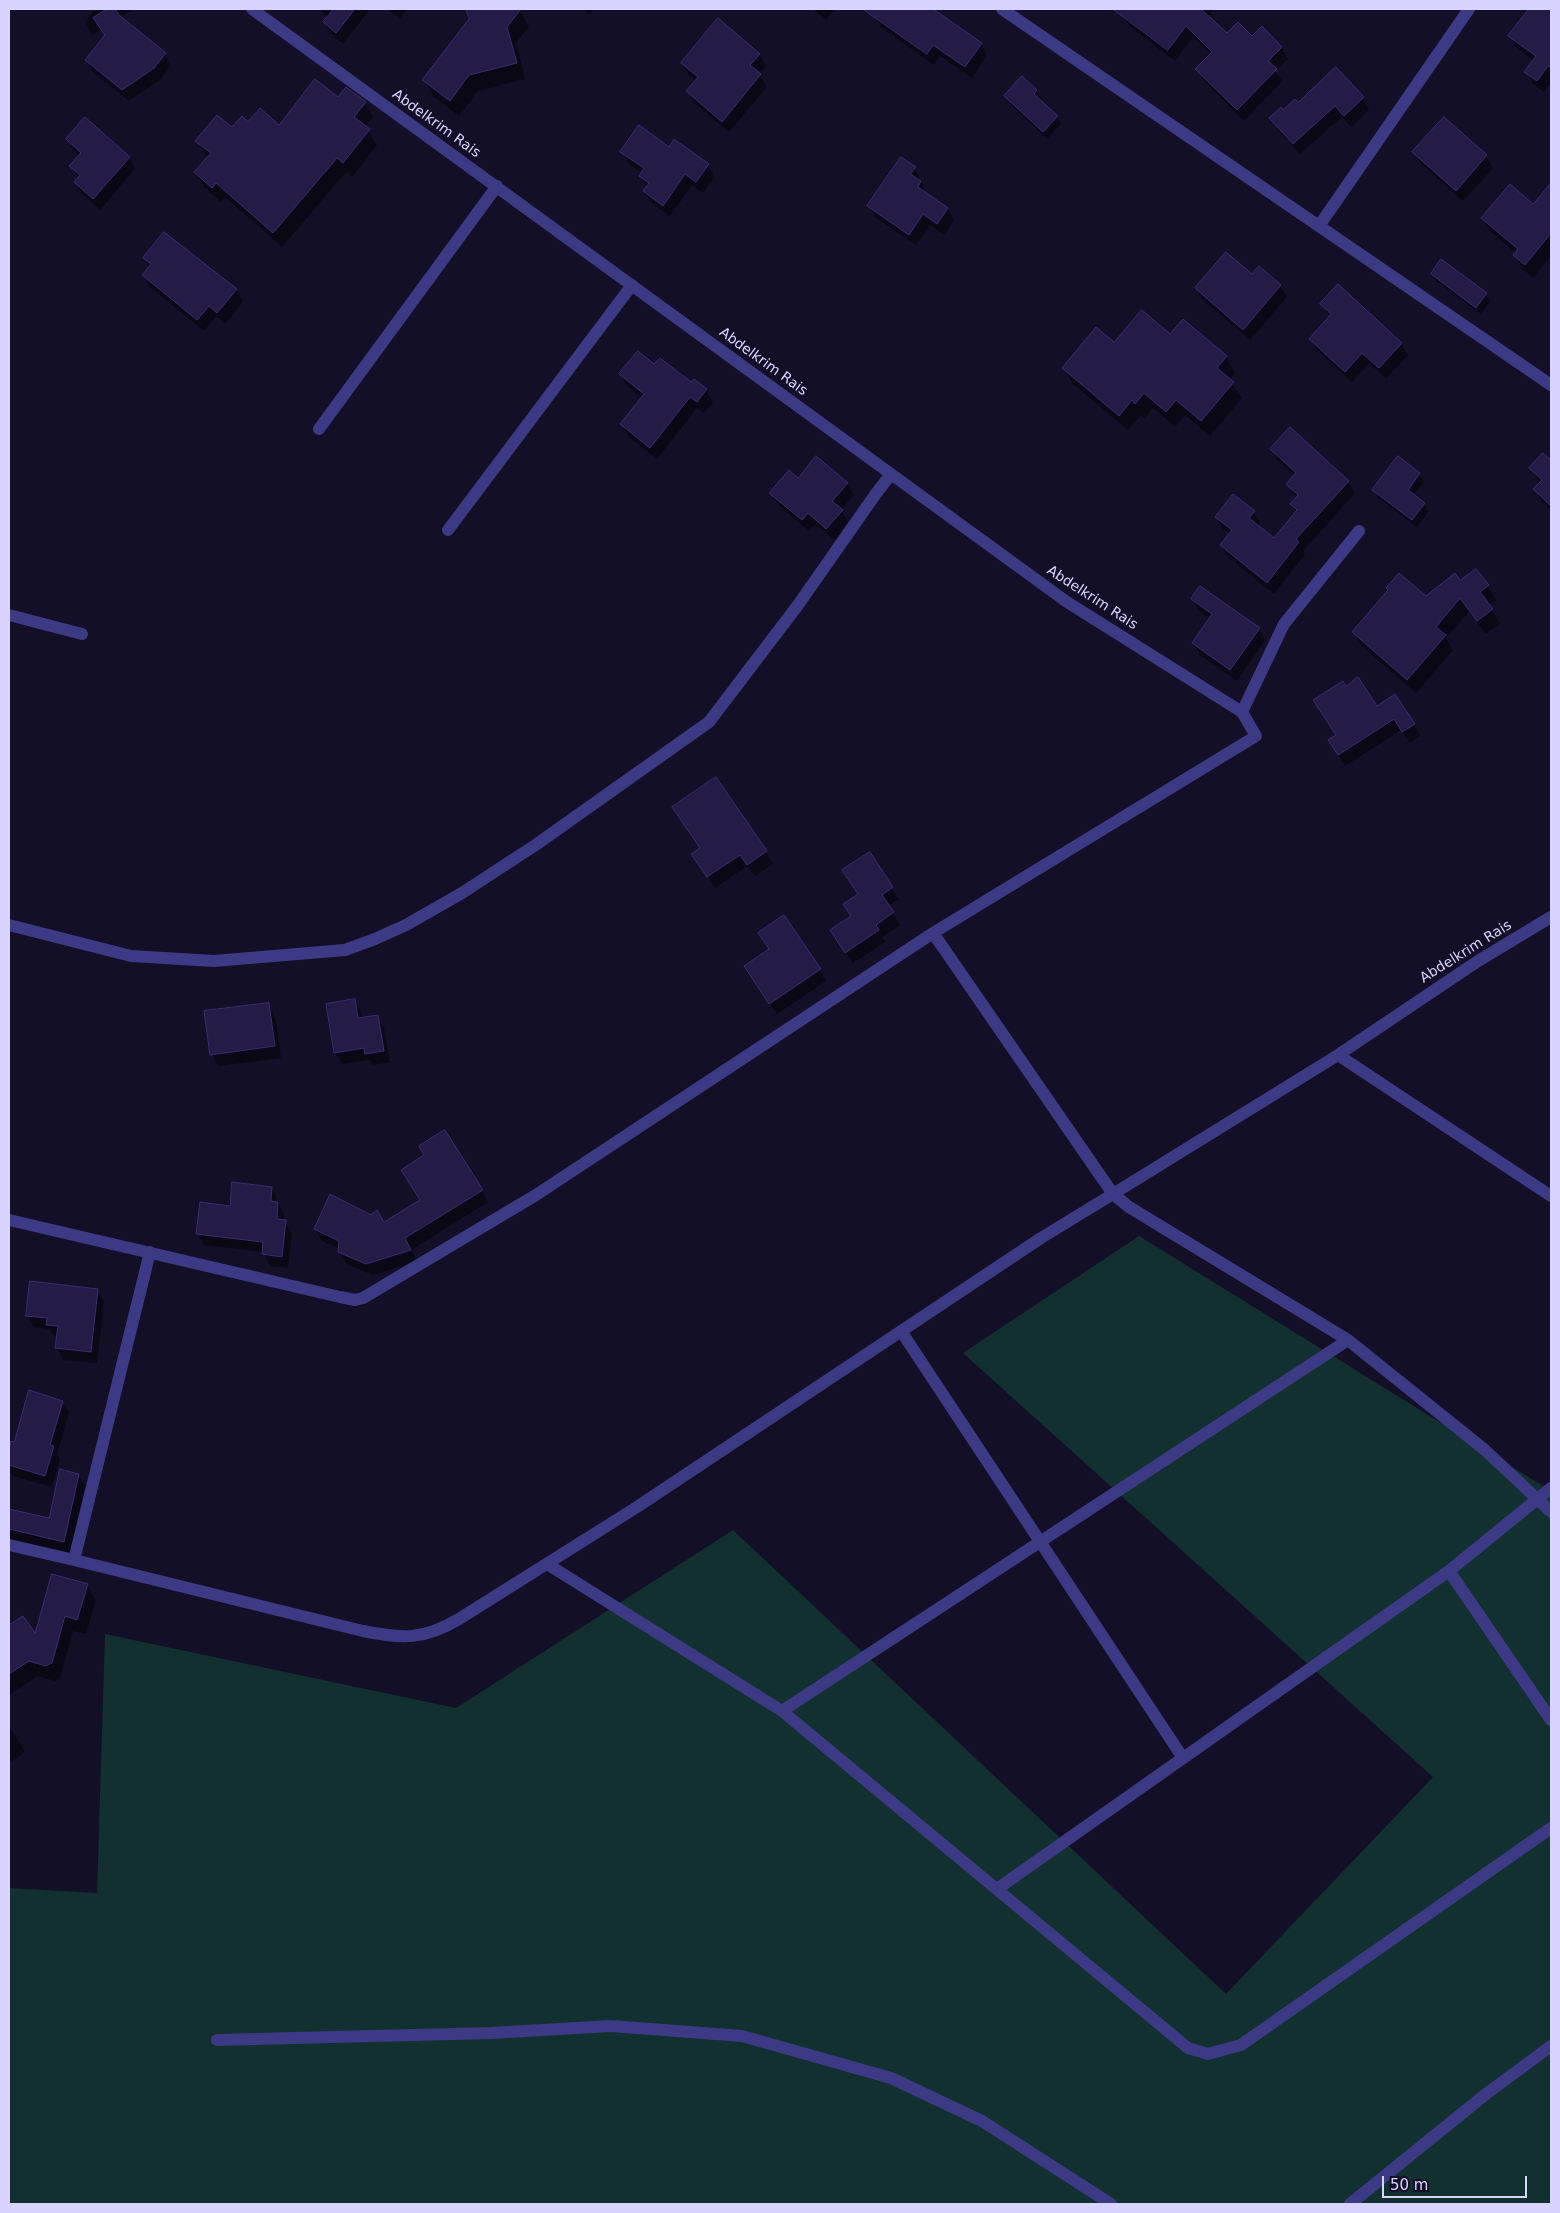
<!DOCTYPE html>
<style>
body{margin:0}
#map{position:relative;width:1560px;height:2213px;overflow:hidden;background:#130f26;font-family:"DejaVu Sans",sans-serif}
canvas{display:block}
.frame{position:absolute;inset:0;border:10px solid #d9d4ff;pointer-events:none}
.scale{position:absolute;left:1382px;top:2176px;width:145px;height:22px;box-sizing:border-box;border:2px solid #d9d4ff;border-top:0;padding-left:6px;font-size:15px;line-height:18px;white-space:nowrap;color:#d9d4ff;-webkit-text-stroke:4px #130f26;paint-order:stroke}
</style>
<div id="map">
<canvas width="1560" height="2213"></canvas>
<div class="frame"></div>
<div class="scale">50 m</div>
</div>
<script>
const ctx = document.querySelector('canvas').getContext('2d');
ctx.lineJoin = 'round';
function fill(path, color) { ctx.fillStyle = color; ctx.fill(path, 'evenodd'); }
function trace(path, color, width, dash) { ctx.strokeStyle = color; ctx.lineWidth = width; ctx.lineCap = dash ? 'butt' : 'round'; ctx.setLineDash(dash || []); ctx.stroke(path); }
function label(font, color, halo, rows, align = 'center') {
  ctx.font = font + ' "DejaVu Sans",sans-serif'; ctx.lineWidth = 4; ctx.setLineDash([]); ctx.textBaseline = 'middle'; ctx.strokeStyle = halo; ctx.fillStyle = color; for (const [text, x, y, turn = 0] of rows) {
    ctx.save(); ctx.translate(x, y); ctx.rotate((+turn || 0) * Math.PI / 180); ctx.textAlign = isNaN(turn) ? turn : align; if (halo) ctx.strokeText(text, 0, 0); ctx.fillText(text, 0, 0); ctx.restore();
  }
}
const green = new Path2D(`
 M1139,1236L1551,1491V2204H9V1888L97,1893L105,1634L456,1708L733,1530L1226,1994L1433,1777L963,1353Z`);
const shadow = new Path2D(`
 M95,9H134L120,17L165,54L171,66L160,80L129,101L93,72L86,60L106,36L102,29L92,35L85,22Z
 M320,9H370L343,44L331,34L324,23L328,18Z
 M387,9H407L400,18Z
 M468,9H517L520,11L529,26L516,43L525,79L478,91L459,116L433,96L424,80L470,19Z
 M582,9H594L590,14Z
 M813,9H835L826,20Z
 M880,9H931L981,44L987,55L972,78L940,56L934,65L882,28L875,17Z
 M1129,9H1214L1208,17L1227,35L1252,38L1281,47L1288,59L1276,71L1282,81L1244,121L1204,81L1197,69L1211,55L1193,37L1175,61L1130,27L1123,16Z
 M1531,9H1548L1551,11V82L1544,92L1533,84L1526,72L1534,61L1517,48L1510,36Z
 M759,54L766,66L759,74L767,87L729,132L694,103L688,91L696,81L689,75L682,63Z
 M1336,69L1363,98L1369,110L1351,127L1342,117L1300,154L1278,130L1271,118L1298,104Z
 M1036,91L1041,98L1039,100L1057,116L1061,124L1047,139L1010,104L1005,96Z
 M338,99L365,103L373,117L365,127L377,145L352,177L346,172L282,247L225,197L221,202L204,187L196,172L208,158L197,141L248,124L279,127Z
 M67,139L129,157L135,169L100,210L82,194L75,182L79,178L71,166L80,156L74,151Z
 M674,141L708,165L715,177L703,193L692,185L670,216L651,203L644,191L647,188L640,176L642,173L629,164L622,152L669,148Z
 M1414,152L1486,156L1493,168L1463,201L1421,164Z
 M915,168L927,195L947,208L954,220L944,235L930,225L916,245L876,218L869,206Z
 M1544,193L1551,199V256L1533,278L1523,269L1515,255L1516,253L1491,232L1483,218L1534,206Z
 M144,258L236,290L243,302L225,324L216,316L204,331L150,287L143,275L150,267Z
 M1432,274L1486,294L1490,302L1481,314L1436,281Z
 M1252,276L1280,286L1287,297L1250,340L1203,300L1196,288Z
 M1322,304L1401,344L1408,355L1386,379L1369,363L1352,382L1317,350L1310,339L1330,317Z
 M1114,344L1226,357L1235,373L1229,380L1242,398L1210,436L1185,415L1175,427L1153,408L1145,418L1141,415L1128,430L1073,384L1064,368Z
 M655,366L706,390L713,402L704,413L697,408L657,459L628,436L621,424L642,398L627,386L621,374Z
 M1272,450L1348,482L1355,493L1303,551L1305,554L1274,594L1228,557L1221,545L1230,534L1223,529L1216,517L1254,512L1260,523L1258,527L1274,540L1296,512L1292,504L1297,498L1288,484L1295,476L1278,461Z
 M1543,454L1551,462V510L1541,501L1535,490L1540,483L1530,468Z
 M1398,458L1419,474L1424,482L1413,496L1424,504L1428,512L1417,527L1378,498L1374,490Z
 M798,480L847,484L854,495L841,510L848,522L834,540L815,524L809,531L778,505L771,493Z
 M1460,582L1488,586L1496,600L1489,605L1500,624L1486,634L1469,612L1446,638L1453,650L1416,693L1362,646L1353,632L1389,591L1426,598Z
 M1192,599L1259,629L1265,640L1237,681L1200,655L1194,643L1211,619L1199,611Z
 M1346,687L1377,707L1414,725L1420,736L1410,743L1401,730L1345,766L1336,752Z
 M716,778L773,864L755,876L747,866L715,888L700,866L701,849Z
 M869,853L899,899L888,906L900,925L882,937L885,942L853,963L839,942L852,917L859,895L843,871Z
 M759,933L820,970L826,981L777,1014L752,978L770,950Z
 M354,1001L361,1012L362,1019L377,1017L384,1028L390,1062L373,1065L370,1060L342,1064L335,1052Z
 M268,1004L275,1016L281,1058L218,1066L212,1054Z
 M272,1188L284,1215V1221L292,1233L288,1268L270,1266L264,1252L204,1245L198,1234Z
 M482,1190L488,1202L411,1250L417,1261L373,1275L346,1264L340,1249L322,1241L315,1229L371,1217L384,1223Z
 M97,1290L104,1302L97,1363L63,1360L57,1348L58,1336H54L50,1329L34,1327L28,1316Z
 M62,1402L69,1413L57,1454L60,1459L52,1487L13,1476L9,1469V1454L12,1443L15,1444Z
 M78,1475L85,1486L70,1553L9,1539V1510L50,1520Z
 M87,1585L96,1600L86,1634L73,1631L60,1678L55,1681L38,1676L9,1695V1627L23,1618L35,1636Z
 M9,1726L25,1752L9,1763Z`);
const building = new Path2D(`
 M107,9H115L119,15L166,53L154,68L122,90L85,60L105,35L93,18Z
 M334,9H355L336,33L323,22Z
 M466,9H521L507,27L517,63L469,75L450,101L422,80L469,19Z
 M863,9H933L982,43L965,67L933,45L927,54Z
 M1113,9H1201L1227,33L1238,22L1252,36L1262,26L1282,47L1268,61L1277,69L1237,110L1195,69L1212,52L1186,26L1168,50Z
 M1529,9H1551V68L1548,66L1537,81L1524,72L1536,56L1508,36Z
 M718,18L760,54L750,65L761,74L722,122L686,91L698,77L681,63Z
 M1336,67L1364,97L1344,116L1335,106L1293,144L1269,118L1281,107L1283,110L1295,99L1298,102Z
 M1022,76L1037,90L1034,94L1058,116L1043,132L1004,96Z
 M315,79L338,97L346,87L366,102L354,117L370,129L343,163L337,158L273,233L216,183L212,188L194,172L211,153L195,141L217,115L232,127L242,116L248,122L260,108L279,125Z
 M85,117L130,157L93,199L74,182L80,175L69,166L81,153L66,139Z
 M1444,117L1487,155L1456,191L1412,152Z
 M639,125L669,147L674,139L709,164L696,182L685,174L663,206L643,191L649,183L639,176L644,168L620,152Z
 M901,157L916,167L910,174L921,181L918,187L948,208L937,224L923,214L909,235L867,206Z
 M1551,183V233L1525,265L1513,255L1518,249L1481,218L1510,184L1533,204Z
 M164,232L237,289L217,313L209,306L197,320L142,275L151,264L143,258Z
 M1226,252L1252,274L1259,266L1281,285L1243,330L1195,288Z
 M1441,259L1487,293L1476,308L1431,274Z
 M1338,284L1402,343L1379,368L1362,353L1345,372L1309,339L1331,314L1320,304Z
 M1142,310L1170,334L1183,319L1227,356L1217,368L1234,382L1201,421L1176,400L1166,412L1144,393L1135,404L1132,400L1119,416L1062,368L1096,327L1114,342Z
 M638,351L654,364L660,358L691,382L694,379L707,389L697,402L690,397L650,448L620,424L644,394L619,374Z
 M1290,427L1349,481L1296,539L1299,542L1267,583L1220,545L1232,530L1215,517L1233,494L1255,511L1249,518L1274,538L1297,510L1290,504L1298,495L1286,484L1296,473L1270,449Z
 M1543,453L1551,460V506L1533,489L1542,480L1529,468Z
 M816,456L848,483L832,501L843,510L826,529L808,513L802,520L769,493L789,470L798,478Z
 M1398,456L1420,473L1408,490L1425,503L1412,520L1372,490Z
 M1476,569L1489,585L1480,592L1493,609L1477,621L1460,598L1436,627L1446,635L1407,680L1352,632L1388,590L1386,588L1399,573L1426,596L1455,573L1460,580Z
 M1200,586L1260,628L1230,670L1192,643L1212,614L1191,599Z
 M1358,677L1377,706L1395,694L1415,724L1402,732L1394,719L1338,755L1328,740L1336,735L1313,700L1343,681L1346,686Z
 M716,777L767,851L747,865L740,855L707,877L691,854L700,848L672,807Z
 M870,852L893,887L882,895L894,912L876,925L879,930L845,953L830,930L851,916L843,904L858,894L842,870Z
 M784,915L821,969L769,1004L744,966L769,949L758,933Z
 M355,999L358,1018L378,1015L384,1051L365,1054L364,1048L334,1053L326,1004Z
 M269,1003L275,1046L210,1055L204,1011Z
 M445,1130L483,1190L405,1238L411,1250L366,1264L338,1252L339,1241L314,1229L330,1194L371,1215L377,1210L384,1222L420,1200L401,1170L424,1155L419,1146Z
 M232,1182L272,1187L271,1201L278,1202L277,1219L286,1220L282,1257L262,1254L263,1242L196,1234L200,1202L230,1206Z
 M30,1281L98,1289L91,1352L55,1348L58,1326L46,1325L47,1318L26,1316Z
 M29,1390L63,1401L50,1445L54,1446L45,1476L9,1465V1450L11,1441L14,1442Z
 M60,1469L79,1474L64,1542L9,1529V1509L49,1518Z
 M52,1574L88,1584L77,1620L65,1616L52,1663L46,1666L29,1661L9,1674V1625L23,1616L35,1633Z`);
const street = new Path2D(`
 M1002,9L1551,385
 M1319,226L1469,9
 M319,429L497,186
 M448,530L632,285
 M9,615L82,634
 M1242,712L1284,624L1359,531
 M9,925L131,956L214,961L345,950L375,939L406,925L462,893L537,844L709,722L798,605L875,495L891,474
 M933,933L1113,1194L1338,1055L1478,961L1551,917
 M1338,1055L1551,1196
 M9,1220L340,1297L355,1300L363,1298L536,1195L933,933L1256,736L1242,712L1067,602L252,9
 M901,1331L1183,1758
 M9,1545L74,1560L150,1252
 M74,1560L363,1631C402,1639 424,1640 459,1619L637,1507L1041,1238L1113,1194L1129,1207L1348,1340L1485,1450L1551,1512
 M547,1564L782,1711L1188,2048L1208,2054L1241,2045L1551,1828
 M1449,1571L1551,1720
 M782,1711L1348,1340
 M997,1889L1449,1571L1551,1488
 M217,2040L491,2033L611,2026L742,2036L891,2078L982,2121L1111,2204
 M1350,2204L1486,2094L1551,2046`);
const streetNames = [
 ["Abdelkrim Rais",436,124,36],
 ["Abdelkrim Rais",763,362,36],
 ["Abdelkrim Rais",1092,598,33],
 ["Abdelkrim Rais",1466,952,-32]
];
fill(green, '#12302f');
fill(shadow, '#0007');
fill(building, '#241b47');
trace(building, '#3b2d73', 1);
trace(street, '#3d3a85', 12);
label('14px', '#d9d4ff', '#130f26', streetNames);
</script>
